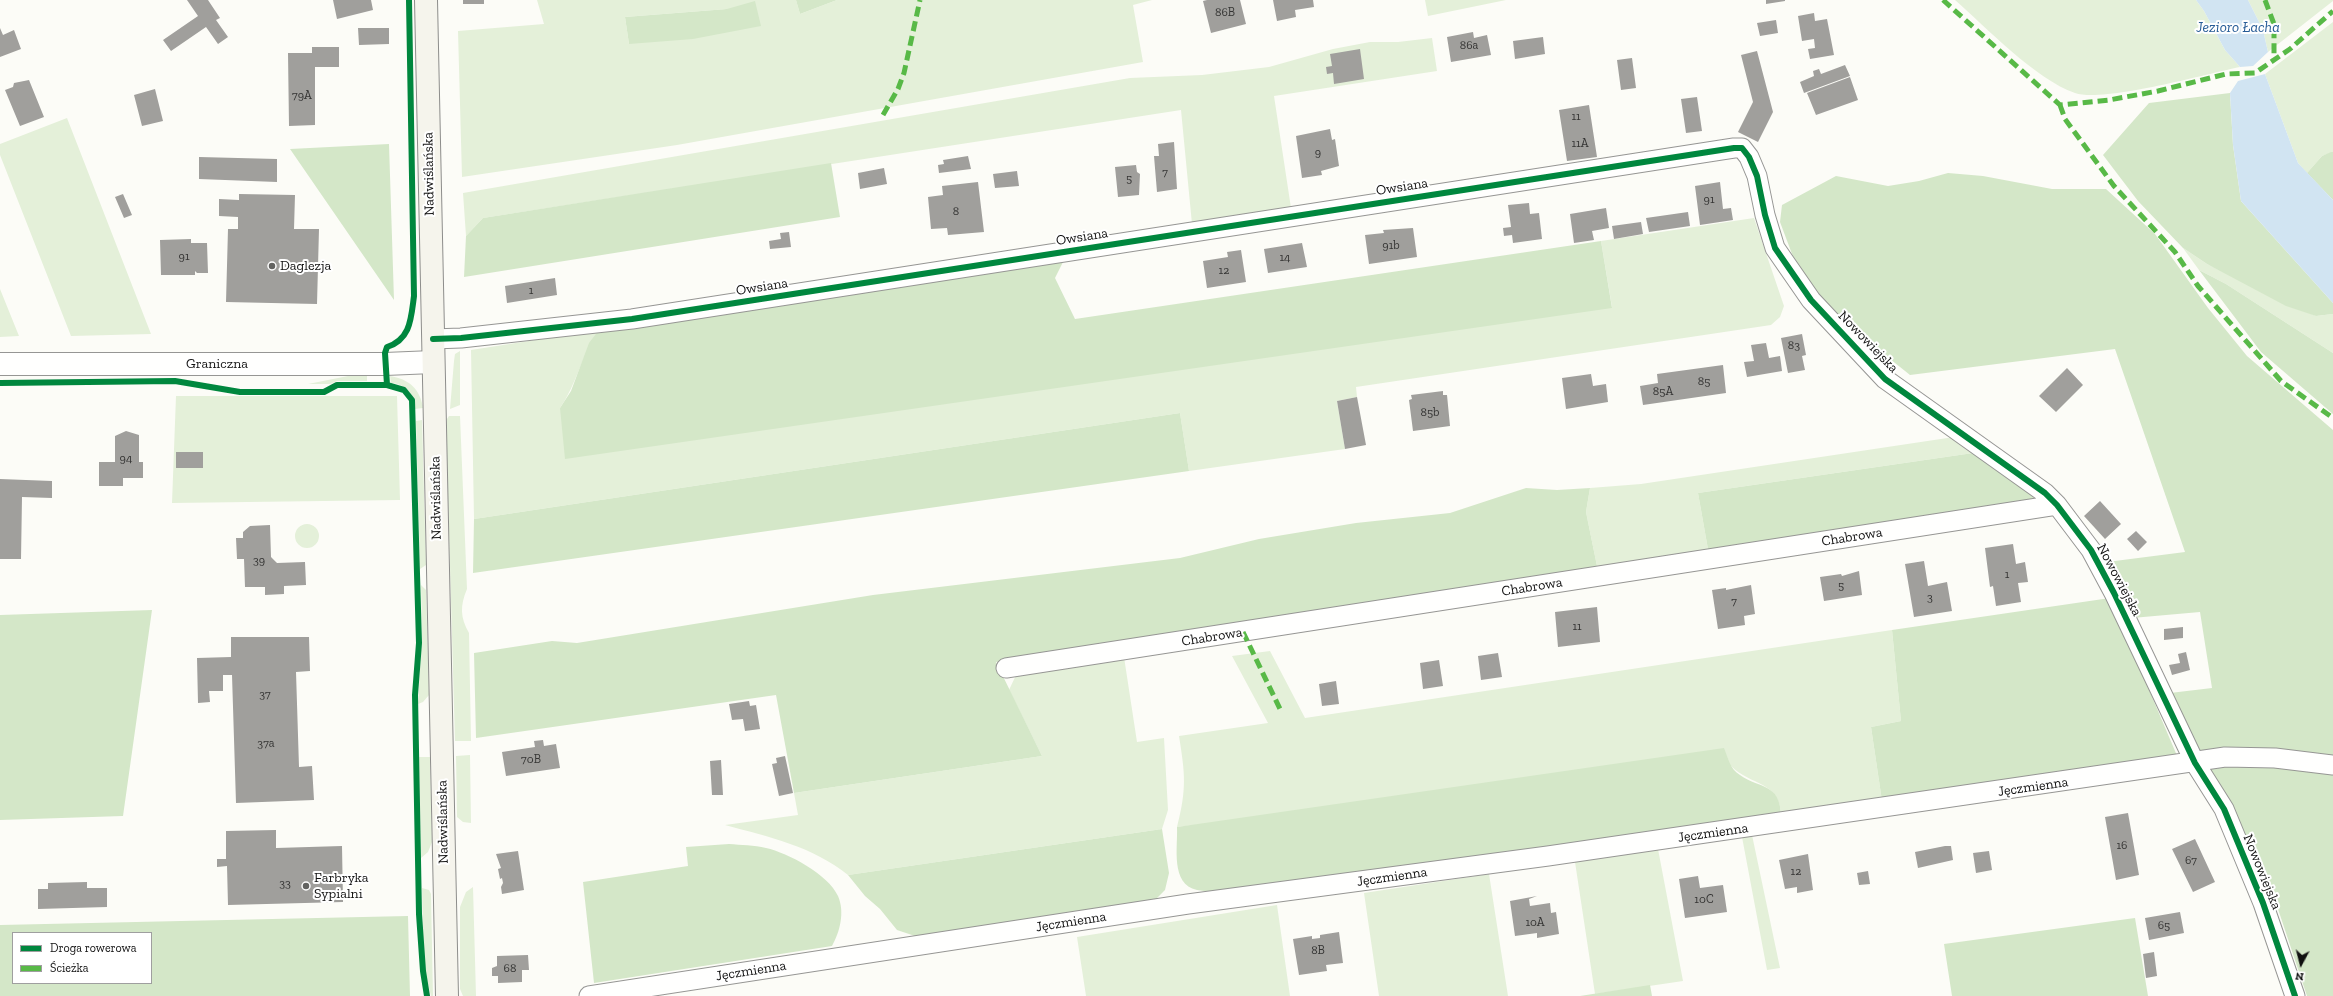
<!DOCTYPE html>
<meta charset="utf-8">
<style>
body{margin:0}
#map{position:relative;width:2333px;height:996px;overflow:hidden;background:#fcfcf7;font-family:"Zilla Slab",serif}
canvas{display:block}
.legend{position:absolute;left:12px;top:932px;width:140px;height:52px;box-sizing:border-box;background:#fff;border:1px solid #9f9f9f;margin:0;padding:5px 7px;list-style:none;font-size:12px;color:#101010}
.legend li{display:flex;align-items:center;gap:8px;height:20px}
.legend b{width:20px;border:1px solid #9f9f9f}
.north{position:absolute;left:2281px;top:944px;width:40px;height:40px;-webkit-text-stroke:3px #fff;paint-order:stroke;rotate:187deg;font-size:11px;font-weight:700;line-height:16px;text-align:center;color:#101010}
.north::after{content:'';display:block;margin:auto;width:14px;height:18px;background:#101010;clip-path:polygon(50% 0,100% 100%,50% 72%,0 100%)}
</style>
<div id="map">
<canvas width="2333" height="996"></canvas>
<ul class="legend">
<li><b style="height:5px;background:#00873e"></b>Droga rowerowa</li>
<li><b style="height:5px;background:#58b947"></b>Ścieżka</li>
</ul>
<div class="north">N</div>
</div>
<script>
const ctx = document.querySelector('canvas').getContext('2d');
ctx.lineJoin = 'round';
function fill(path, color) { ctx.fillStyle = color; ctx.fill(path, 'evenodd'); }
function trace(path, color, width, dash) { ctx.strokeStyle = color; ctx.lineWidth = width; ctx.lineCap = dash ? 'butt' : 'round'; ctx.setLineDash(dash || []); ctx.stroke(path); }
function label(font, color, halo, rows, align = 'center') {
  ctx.font = font + ' "Zilla Slab",serif'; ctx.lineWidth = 4; ctx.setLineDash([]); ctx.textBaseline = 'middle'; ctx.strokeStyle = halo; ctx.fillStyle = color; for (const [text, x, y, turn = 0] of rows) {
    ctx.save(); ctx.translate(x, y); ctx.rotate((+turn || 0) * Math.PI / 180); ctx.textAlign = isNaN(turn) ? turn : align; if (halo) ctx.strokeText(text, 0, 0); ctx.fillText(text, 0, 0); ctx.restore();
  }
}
const green = new Path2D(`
 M537,0H796L800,14L837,0H1152L1133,5L1143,62L677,145L462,177L458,31L544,24ZM727,9L629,44L625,17Z
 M1425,0H1506L1428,16Z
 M1955,0H2196L2204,11L2225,50L2240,67C2206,74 2103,103 2075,93C2035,79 1987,28 1955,0Z
 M2248,0H2333V1L2268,52L2263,30Z
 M2333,22V152L2322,156L2307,173L2298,163L2265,74Z
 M1432,38L1437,71L1274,96L1291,208L1192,224L1181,110L483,218L466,236L463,193L1130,78L1202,75L1269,67L1333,49L1370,42H1398Z
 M67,118L151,334L71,336L0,155V144Z
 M1754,218L1784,306L1780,317L1771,325L1356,387L1357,397L1337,401L1345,449L1189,471L1180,413L474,519L471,350L599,330C582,354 577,383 560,408L1612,307L1601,241Z
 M2183,248L2207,264L2316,316L2333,314V353L2226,284L2199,270Z
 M0,289L19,336L0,337Z
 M460,351V405L450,409L454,361L455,354Z
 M367,375V381H337L330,384H308L348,376Z
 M390,376C409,379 420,389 423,408L415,409C414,394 406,384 391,383Z
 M176,396H397L400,500L172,503Z
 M449,416H460L467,589C460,606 460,617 469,633L471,741H455L446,426L447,419Z
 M422,420L426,565L420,569L416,421Z
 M1954,437L1980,452L1698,493L1709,555L1598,571L1586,512L1590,488L1641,484Z
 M295 536a12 12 0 1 1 24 0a12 12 0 1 1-24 0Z
 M421,585L426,590L429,695L423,702L418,704L422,633Z
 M1892,630L1901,721L1871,727L1882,801L1781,815C1780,781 1751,786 1731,766L1177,827C1187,788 1185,774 1179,736L1268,723L1232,656L1270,651L1305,718Z
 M1124,657L1137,742L1164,738L1168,810L1162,829L848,875C812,846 769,837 725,825L798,815L794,793L1042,756L1009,690L1017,673Z
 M470,755L471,823L463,822L457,817L456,756Z
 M419,757H430L432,842L428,852L421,858Z
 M1752,835L1780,968L1767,970L1742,837Z
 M1658,849L1683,981L1595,994L1575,862Z
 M1489,874L1508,996H1379L1364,893Z
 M473,887L476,996H463L460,989V907L466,892Z
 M422,888L429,890L431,894L433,996H431L426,976L423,941Z
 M1277,905L1290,996H1086L1077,937Z`);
const forest = new Path2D(`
 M796,0H837L800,14Z
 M755,1L761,26L693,39L629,44L625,17L727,9Z
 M2230,93L2233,145L2241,201L2333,303V314L2316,316L2286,306L2207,264L2183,248L2138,201L2103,155L2149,103Z
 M389,144L394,300L290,149Z
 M2331,152H2333V200L2307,173L2322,156Z
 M831,163L840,217L464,277L466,236L483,218Z
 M1948,173L1983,176L2052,189H2106L2155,234L2208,308L2247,356L2333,430V759L2198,752L2170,693L2212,688L2200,612L2132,618L2107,562L2185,552L2115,349L1910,375L1819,302L1792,254L1780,222L1782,205L1836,176L1888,186L1919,181Z
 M1601,241L1612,308L565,459L560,408L571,391L589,343L599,330L1065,258L1055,278L1075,319Z
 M2199,270L2226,284L2333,353V414L2261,352Z
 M1180,413L1189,471L473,573L474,519Z
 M1980,452L2046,502L1709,555L1698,493Z
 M1526,488L1557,490L1590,488L1586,512L1598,571L996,662L1042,756L794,793L776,695L476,738L474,653L552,641L577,643L873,595L1180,558L1259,539L1356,523L1450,513Z
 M2110,598L2178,758L1882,801L1871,727L1901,721L1892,630Z
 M152,610L123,816L0,820V615Z
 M1724,748C1728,758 1730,769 1740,775C1760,789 1780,783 1781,815L1226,891C1217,891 1206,892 1197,890C1170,884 1178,847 1177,827Z
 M2244,761L2333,772V996H2307L2278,909L2209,768Z
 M1162,829L1169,873L1165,890L1156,899L1006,928L915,936L897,930L880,909L865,896L848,875Z
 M729,844C741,845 754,845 766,848C788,853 828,874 838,896C845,912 840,932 832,946L594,983L583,882L688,866L686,847Z
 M408,916L410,996H0V925ZM13,933H151V983H13Z
 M2135,918L2148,996H1952L1944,944Z
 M1650,985L1652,996H1580Z`);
const water = new Path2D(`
 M2196,0H2248L2263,30L2268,52L2253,66L2240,67L2225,50L2204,11Z
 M2265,74L2298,163L2333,200V303L2241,201L2233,145L2230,93L2238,81Z`);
const building = new Path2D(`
 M187,0H208L220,18L216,20L228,37L218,44L206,27L171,51L163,40L198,16Z
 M333,0H371L373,10L337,19Z
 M463,0H484V4H463Z
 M1207,0H1240L1246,24L1211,33L1203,1Z
 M1273,0H1313L1314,7L1295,10L1296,17L1277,21Z
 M1766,0H1785V1L1766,4Z
 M1814,13L1815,21L1827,19L1834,55L1810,59L1808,49L1815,48L1814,39L1802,41L1798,16Z
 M1776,20L1778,33L1760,36L1757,23Z
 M0,28L3,35L14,30L21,49L0,57Z
 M358,28H389V44L359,45Z
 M1473,32L1474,38L1487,35L1491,55L1451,62L1447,37Z
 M1543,37L1545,54L1515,59L1513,41Z
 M312,47H339V67H315V125L289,126L288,53H312Z
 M1360,49L1364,79L1334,84L1333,73L1327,74L1326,67L1332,66L1330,54Z
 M1757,51L1773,112L1758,142L1738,132L1753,102L1741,55Z
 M1632,58L1636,88L1621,90L1617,60Z
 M1845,65L1850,76L1804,93L1800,82L1814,76L1813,71L1819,69L1821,74Z
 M1850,77L1858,100L1816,115L1807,93Z
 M29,80L44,117L20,126L5,90L13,87L14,83Z
 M155,89L163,121L142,126L134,95Z
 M1697,97L1702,131L1686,133L1681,99Z
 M1589,105L1597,157L1567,161L1559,110Z
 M1330,129L1332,140L1335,139L1339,166L1321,171L1322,175L1302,178L1296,136Z
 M1174,142L1177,189L1157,192L1154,156H1159L1158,144Z
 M968,156L971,169L939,173L938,165L944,164L943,160Z
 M199,157L277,159V182L199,179Z
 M1136,165L1137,172L1140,174L1139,195L1118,197L1115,167Z
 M884,168L887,184L860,189L858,173Z
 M1017,171L1019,186L995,188L993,174Z
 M978,182L984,232L948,235L947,228L931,229L928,197L943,195L942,186Z
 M1720,182L1723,209L1731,208L1733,220L1700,225L1695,186Z
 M123,194L132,215L124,218L115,197Z
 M239,194L295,195L294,229H319L317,304L226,302L228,229H238V217L219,216V199L239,200Z
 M1529,203L1530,214L1539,213L1542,239L1513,243L1512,235L1504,236L1503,228L1511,227L1508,205Z
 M1606,208L1609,228L1592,231L1594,240L1574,243L1570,214Z
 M1688,212L1690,226L1649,232L1646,218Z
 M1641,222L1643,234L1614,239L1612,226Z
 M1413,228L1417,257L1369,264L1365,235L1384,233L1383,230Z
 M789,232L791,247L770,249L769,241L781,239L780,233Z
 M191,239V243H207L208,273H197L195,271V275H161L160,240Z
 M1302,243L1307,267L1268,273L1264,249Z
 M1241,250L1246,282L1207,288L1203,261L1228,257L1227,252Z
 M555,278L557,295L507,303L505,286Z
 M1802,334L1806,355L1802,356L1805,370L1788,373L1781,338Z
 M1766,343L1769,358L1780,356L1782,371L1747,377L1744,362L1754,361L1751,345Z
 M1723,365L1726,393L1643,405L1640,386L1658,383L1657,374Z
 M2067,368L2083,385L2056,412L2039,396Z
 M1591,374L1593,386L1606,384L1608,402L1566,409L1562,378Z
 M1443,391V395H1447L1450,426L1413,431L1409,400L1412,399L1411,395Z
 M1357,397L1366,445L1345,449L1337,401Z
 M126,431L139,435V462H143V478H123V486H99V462H115V436Z
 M176,452H203V468H176Z
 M0,479L52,481V498L22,497L21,559H0Z
 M2100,501L2121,524L2105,539L2084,516Z
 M270,525L271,557L277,563L305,562L306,585L284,586V594L265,595V587H245L244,559H237L236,538H243V532L250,526Z
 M2136,531L2147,542L2138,551L2127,539Z
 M2013,544L2016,564L2025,562L2028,582L2018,583L2021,602L1996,606L1993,586L1990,587L1985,548Z
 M1924,561L1928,586L1947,582L1952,611L1914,617L1905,564Z
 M1859,571L1862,595L1824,601L1820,577L1841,574L1842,576Z
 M1751,585L1755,614L1744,616L1745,625L1718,629L1712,590L1726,588V590Z
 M1597,607L1600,642L1558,647L1555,612Z
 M2183,627V638L2164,640V629Z
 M231,637H309L310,671L296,672L299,767L312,766L314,800L236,803L232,675H223V691H209L210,702L198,703L197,658L231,657Z
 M2186,652L2190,670L2172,675L2169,665L2180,663L2178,654Z
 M1498,653L1502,677L1481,680L1478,656Z
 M1439,660L1443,686L1423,689L1420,663Z
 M1336,681L1339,704L1322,706L1319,684Z
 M749,701L750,706L756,705L760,729L745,731L743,719L732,720L729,704Z
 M543,740L544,746L556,744L560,768L506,776L502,752L535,747L534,741Z
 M785,756L793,793L779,796L772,764L777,763L776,758Z
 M721,760L723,795H712L710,761Z
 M2128,813L2139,875L2116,880L2105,817Z
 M276,830V848L342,846L343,902L228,905L227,866L217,867V859H226V831Z
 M2195,839L2215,882L2193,892L2172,849Z
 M1945,846H1951L1953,860L1918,868L1915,852Z
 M518,851L524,890L502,894L501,887L503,883L502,878L500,879L498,869L501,868L496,854Z
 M1989,851L1992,870L1976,873L1973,853Z
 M1808,854L1813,890L1797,893V887L1785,889L1779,860Z
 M1868,871L1870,884L1859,885L1857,873Z
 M1698,876L1700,888L1723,885L1727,912L1685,918L1679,879Z
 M87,882V888H107V907L38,909V889H48V883Z
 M1537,896L1529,899L1530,906L1550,903L1551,913L1556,912L1559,934L1537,938V933L1515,936L1510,901Z
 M2180,912L2184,933L2149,940L2145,918Z
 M1339,932L1343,963L1326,965L1327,971L1299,975L1293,939L1312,936V939L1320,938V935Z
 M2154,952L2157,976L2146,978L2143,954Z
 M528,955L529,970H522V982L498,983V976H492V968L497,966V956Z`);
const minor = new Path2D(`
 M433,339L461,338L632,319L1734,148H1742L1749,157L1757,176L1765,215L1775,248L1811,300L1885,379L2045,493L2057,505L2091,550L2114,593L2195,763L2224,809L2263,903L2295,996
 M1006,668L2057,505
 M589,996L1188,904L1548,856L2225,757L2275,758L2333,765`);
const tertiary = new Path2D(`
 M0,364H385L433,362`);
const secondary = new Path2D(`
 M426,0L447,996`);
const quiet = new Path2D(`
 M1943,0L2060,105L2109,100L2158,91L2226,74L2255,73L2290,49L2333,11
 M2265,0L2274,24V59
 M2060,105L2065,119L2114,186L2175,252L2198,286L2281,381L2333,418
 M883,115L898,89L904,73L920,0
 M1243,632L1282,713`);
const cycleway = new Path2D(`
 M409,0L414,296C411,318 411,339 387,347L385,353L387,385L404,390L412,400L419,643L415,695L419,914L423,971L427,996
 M433,339L461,338L632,319L1734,148H1742L1749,157L1757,176L1765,215L1775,248L1811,300L1885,379L2045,493L2057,505L2091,550L2114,593L2195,763L2224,809L2263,903L2295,996
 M0,383L175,381L240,392H324L337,385H387`);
const markers = [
 [272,266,4,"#636361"],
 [306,886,4,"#636361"]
];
const numberNames = [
 ["86B",1225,13],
 ["86a",1469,46],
 ["79A",302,96],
 ["11",1576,117],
 ["11A",1580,144],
 ["9",1318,153],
 ["7",1165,173],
 ["5",1129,179],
 ["91",1709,200],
 ["8",956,212],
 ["91b",1391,246],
 ["91",184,257],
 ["14",1285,258],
 ["12",1224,271],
 ["1",531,291],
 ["83",1794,346],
 ["85",1704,382],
 ["85A",1663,392],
 ["85b",1430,413],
 ["94",126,459],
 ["39",259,561],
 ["1",2007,575],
 ["5",1841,586],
 ["3",1930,598],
 ["7",1734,602],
 ["11",1577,627],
 ["37",265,695],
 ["37a",266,744],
 ["70B",531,760],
 ["16",2122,846],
 ["67",2191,861],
 ["12",1796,872],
 ["33",285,884],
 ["10C",1704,900],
 ["10A",1535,923],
 ["65",2164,926],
 ["8B",1318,951],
 ["68",510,969]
];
const streetNames = [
 ["Nadwiślańska",429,174,-91],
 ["Owsiana",1402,187,-9],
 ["Owsiana",1082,237,-9],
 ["Owsiana",762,287,-9],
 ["Nowowiejska",1868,342,46],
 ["Graniczna",217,364],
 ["Nadwiślańska",436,498,-91],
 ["Chabrowa",1852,537,-9],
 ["Nowowiejska",2119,580,62],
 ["Chabrowa",1532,587,-9],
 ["Chabrowa",1212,637,-9],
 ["Jęczmienna",2033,787,-8],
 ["Nadwiślańska",443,822,-91],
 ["Jęczmienna",1713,833,-8],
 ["Nowowiejska",2262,872,68],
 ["Jęczmienna",1392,877,-8],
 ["Jęczmienna",1071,922,-9],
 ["Jęczmienna",751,971,-9]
];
const poiNames = [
 ["Daglezja",280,266],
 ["Farbryka",314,878],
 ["Sypialni",314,894]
];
const waterNames = [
 ["Jezioro Łacha",2238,28]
];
fill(green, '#e4f0d9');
fill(forest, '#d4e7c8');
fill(water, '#d1e4f2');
fill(building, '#a09f9c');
trace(minor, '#969694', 21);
trace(tertiary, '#969694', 24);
trace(secondary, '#8d8d8b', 24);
trace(minor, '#fffffe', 19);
trace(tertiary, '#fffffe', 22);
trace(secondary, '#f5f4ec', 22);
trace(quiet, '#58b947', 5, [10, 5]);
trace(cycleway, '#00873e', 6);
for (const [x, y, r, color] of markers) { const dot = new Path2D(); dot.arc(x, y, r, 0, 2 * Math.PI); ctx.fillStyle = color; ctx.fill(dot); trace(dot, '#fff', 1.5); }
label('12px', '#343433', null, numberNames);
label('14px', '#101010', '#fff', streetNames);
label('14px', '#101010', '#fff', poiNames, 'left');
label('italic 15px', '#265b96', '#fff', waterNames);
</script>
